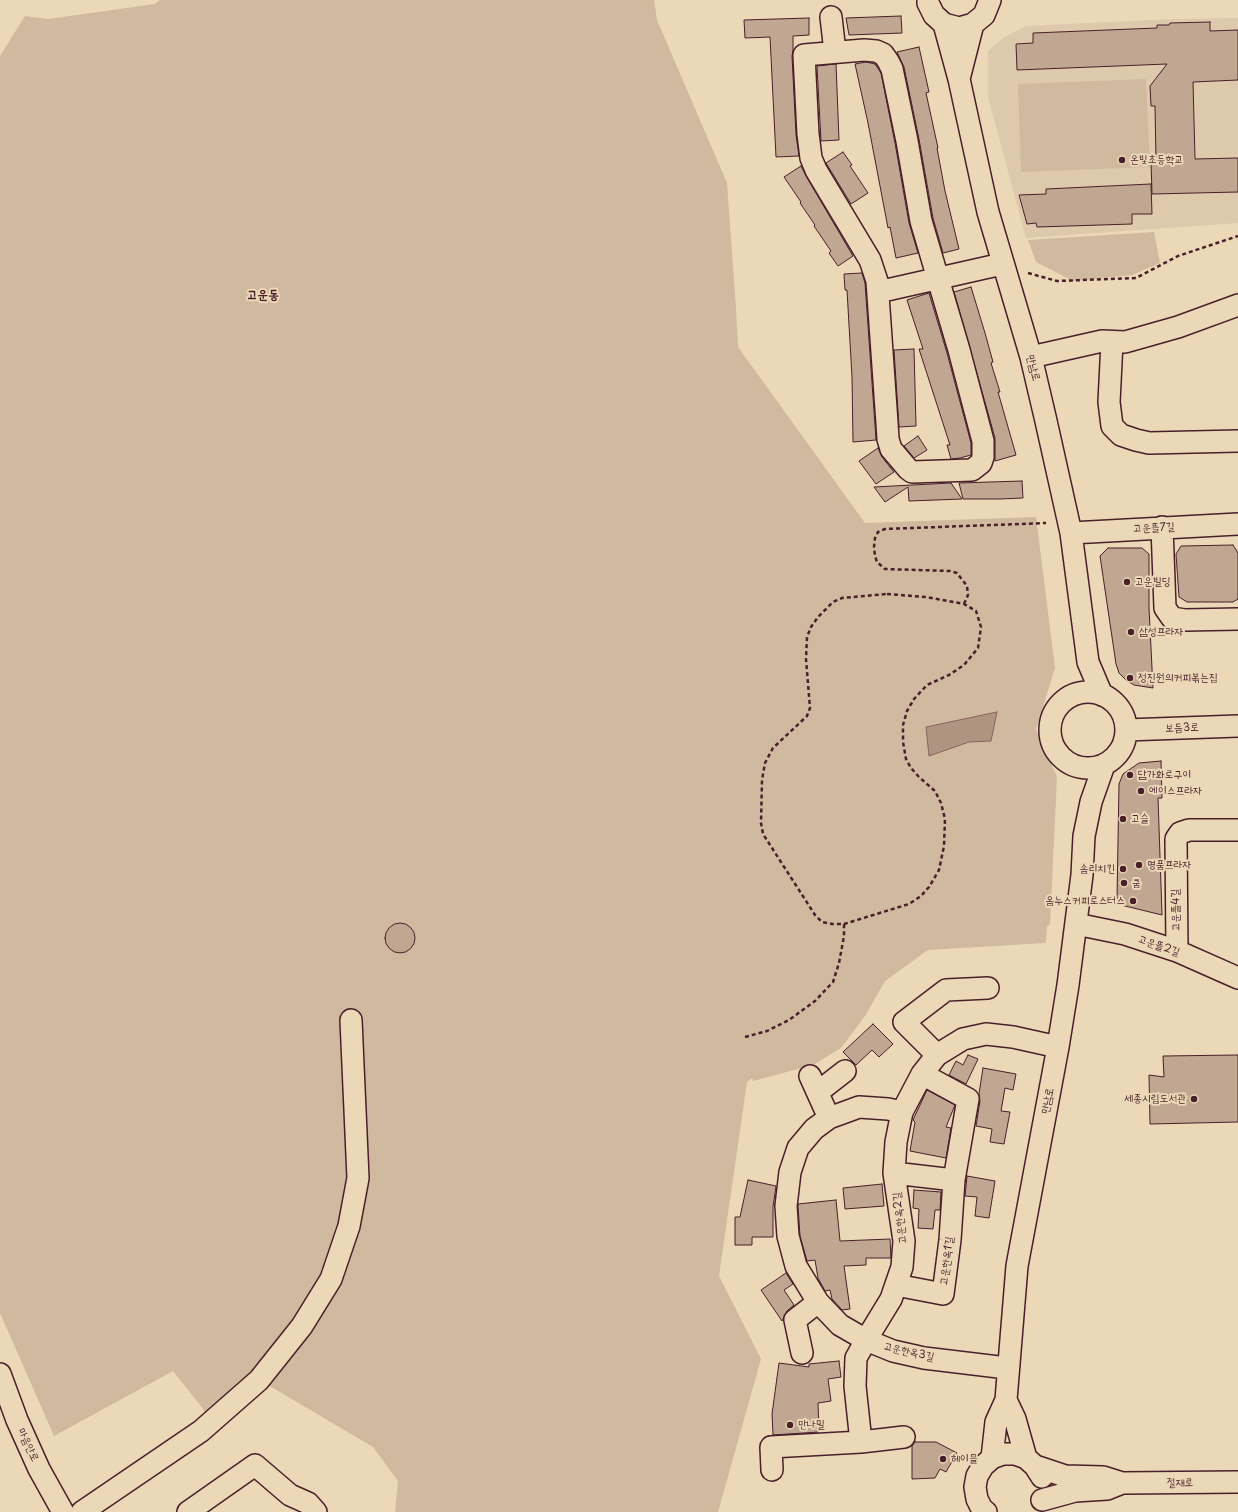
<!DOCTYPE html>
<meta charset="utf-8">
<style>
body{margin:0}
canvas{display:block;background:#ead8b6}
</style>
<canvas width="1238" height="1512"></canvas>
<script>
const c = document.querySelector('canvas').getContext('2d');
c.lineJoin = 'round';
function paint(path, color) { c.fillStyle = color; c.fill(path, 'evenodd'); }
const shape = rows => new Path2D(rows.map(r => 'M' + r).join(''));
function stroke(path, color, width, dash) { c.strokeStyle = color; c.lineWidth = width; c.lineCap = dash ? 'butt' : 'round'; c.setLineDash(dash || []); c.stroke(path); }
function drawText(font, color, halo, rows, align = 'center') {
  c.font = font + ' "Playpen Sans","Poor Story",sans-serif'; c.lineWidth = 4; c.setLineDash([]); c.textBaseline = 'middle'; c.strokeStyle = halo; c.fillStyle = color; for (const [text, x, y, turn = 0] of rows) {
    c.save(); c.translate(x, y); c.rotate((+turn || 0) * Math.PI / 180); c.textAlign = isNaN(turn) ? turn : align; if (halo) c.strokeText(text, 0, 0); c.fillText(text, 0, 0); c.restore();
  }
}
paint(shape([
 [1238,18,1238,223,1026,238,988,97,988,51,1003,38,1026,26,1172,19]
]), '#ddc9ab');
paint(shape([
 [160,0,654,0,657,20,727,183,736,308,738,347,865,523,1036,517,1055,668,1036,729,1057,777,1050,925,1047,926,1046,943,928,950,885,981,865,1016,841,1048,813,1065,753,1081,752,1078,747,1082,719,1276,761,1359,718,1512,395,1512,398,1481,373,1447,268,1385,207,1414,173,1371,54,1436,0,1313,0,56,25,16,48,19,155,4],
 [1146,79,1150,167,1021,172,1018,84],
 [1154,232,1160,263,1132,275,1073,281,1036,262,1028,240]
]), '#cfbaa0');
const water = shape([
 [997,712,991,741,969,742,929,756,926,727,997,712]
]);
paint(water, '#b09482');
stroke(water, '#87655f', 1);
const building = shape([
 [901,16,902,33,849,35,846,18,901,16],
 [809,18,809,35,793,36,793,50,792,56,796,135,799,156,776,157,770,37,745,38,744,20,809,18],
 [1210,22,1210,31,1238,30,1238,80,1193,82,1195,159,1238,158,1238,192,1152,194,1151,161,1156,161,1155,106,1151,106,1150,86,1167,64,1017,70,1016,44,1033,43,1033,33,1157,28,1157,25,1169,25,1170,23,1210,22],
 [919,47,929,92,926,93,938,148,937,148,945,191,959,249,943,253,933,218,919,139,904,67,897,52,919,47],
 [866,62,875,64,881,73,895,143,909,223,918,253,896,258,890,227,888,228,868,123,855,64,866,62],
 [836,64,839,140,821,141,817,66,836,64],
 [843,152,852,165,850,166,868,193,851,204,826,163,843,152],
 [801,166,806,176,853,256,838,266,829,253,831,251,814,226,815,225,800,203,801,202,784,177,801,166],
 [1151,184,1152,214,1132,214,1132,224,1037,227,1036,223,1027,224,1019,195,1046,194,1046,189,1151,184],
 [862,273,865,283,876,440,853,442,852,377,847,290,845,290,844,274,862,273],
 [971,287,985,333,993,362,991,363,1000,392,998,392,1016,455,995,461,995,438,954,292,971,287],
 [929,293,947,353,971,443,971,455,960,458,951,459,947,445,950,445,919,349,923,349,907,300,929,293],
 [914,349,916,426,899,427,894,350,914,349],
 [918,436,927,450,914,458,904,446,918,436],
 [878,448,882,457,894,472,876,484,859,461,878,448],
 [1022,481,1023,498,1000,499,963,499,959,483,1022,481],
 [951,483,962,499,909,501,908,487,885,502,874,487,951,483],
 [1233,545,1238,553,1238,599,1233,602,1187,602,1179,597,1176,554,1181,546,1233,545],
 [1108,548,1142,548,1149,554,1149,608,1153,688,1134,685,1126,680,1119,673,1116,664,1100,556,1108,548],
 [1161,761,1162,798,1158,798,1162,915,1121,905,1117,898,1119,784,1123,774,1139,763,1161,761],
 '385 938a15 15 0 1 1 30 0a15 15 0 1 1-30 0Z',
 [873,1024,893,1044,879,1057,872,1050,856,1065,843,1052,873,1024],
 [968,1055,978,1059,966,1084,949,1075,956,1061,963,1065,968,1055],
 [1238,1055,1238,1122,1150,1124,1149,1075,1164,1077,1163,1056,1238,1055],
 [983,1068,1016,1074,1013,1090,1005,1088,1001,1111,1010,1112,1004,1144,990,1142,992,1129,976,1126,980,1101,979,1094,983,1068],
 [927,1090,955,1105,946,1127,951,1128,946,1158,910,1151,915,1122,913,1120,927,1090],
 [967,1176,995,1181,989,1218,975,1216,977,1197,965,1196,967,1176],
 [748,1180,776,1186,773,1207,773,1237,752,1237,752,1245,735,1245,735,1217,740,1217,748,1180],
 [882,1184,884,1206,845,1209,843,1188,882,1184],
 [914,1190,941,1192,940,1210,935,1210,933,1229,918,1228,919,1209,913,1208,914,1190],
 [836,1200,840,1241,890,1239,891,1258,866,1258,866,1265,844,1266,850,1309,842,1310,832,1299,830,1290,825,1291,818,1278,815,1260,807,1261,800,1236,798,1206,798,1204,836,1200],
 [786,1273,793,1284,784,1290,794,1305,787,1311,782,1321,761,1290,786,1273],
 [839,1361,841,1377,828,1379,831,1401,818,1403,819,1432,773,1435,772,1414,779,1363,809,1367,809,1364,839,1361],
 [915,1442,936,1442,957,1453,946,1472,940,1469,935,1478,912,1479,912,1446,915,1442]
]);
paint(building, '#c0a791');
stroke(building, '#4a1f2b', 1);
const minor = shape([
 [928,0,928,3,934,15,944,24,959,28,973,24,984,15,990,0],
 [831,17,835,52],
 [944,24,959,79,988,212,1031,357,1046,421,1071,533,1088,662,1102,695],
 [864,50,876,51,883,54,888,61,892,69,907,141,921,221,959,350,983,441,983,457,981,463,972,470,912,472,908,469,891,449,888,439,887,423,877,281,870,260,816,170,811,158,808,134,804,55,864,50],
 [959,79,973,24],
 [878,292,1002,264],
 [1112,342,1109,402,1112,426,1121,435,1136,440,1149,443,1238,441],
 [1031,357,1102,341,1125,342,1178,327,1238,305],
 [1162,527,1165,608,1172,618,1185,620,1238,619],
 [1071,533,1238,524],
 '1050 730a38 38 0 1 1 76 0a38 38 0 1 1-76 0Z',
 [1126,730,1238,726],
 [1076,924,1125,934,1177,951,1238,978],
 [1177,951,1176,839,1180,833,1189,830,1238,830],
 [937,1055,904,1022,946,990,988,988],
 [810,1076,829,1118],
 [818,1092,845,1071],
 [902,1112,888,1109,859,1107,829,1118,814,1129,798,1148,790,1172,786,1206,788,1236,796,1266,818,1302,840,1325,866,1340,893,1351,924,1358,1007,1368],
 [894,1173,954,1180],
 [896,1285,943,1294,950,1240,954,1180,968,1099,922,1074],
 [802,1353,795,1320,818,1302],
 [0,1374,17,1420,39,1469,63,1512],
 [1006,1400,1015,1419,1026,1458],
 [861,1442,904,1437],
 [992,1458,996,1422,1006,1400,1017,1266,1058,1047,1068,985,1082,875,1084,836,1091,802,1104,765],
 [1035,1466,1065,1476,1103,1477,1122,1483,1107,1489,1075,1491,1042,1500],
 [772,1470,771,1447,861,1442,855,1386,856,1358,866,1340,891,1299,902,1267,904,1241,894,1173,896,1142,902,1112,922,1074,937,1055,963,1039,986,1034,1013,1037,1058,1047],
 [1122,1483,1238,1482],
 [82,1512,201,1431,259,1380,302,1326,331,1279,349,1226,358,1178,351,1020],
 [188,1512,255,1465,290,1495,308,1503,316,1512],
 [986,1512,982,1509,977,1499,975,1487,977,1476,983,1466,992,1458,1003,1454,1015,1454,1026,1458,1035,1466,1042,1477]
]);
stroke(minor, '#4a1f2b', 24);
stroke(shape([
 [1028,273,1057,281,1136,278,1178,256,1238,236],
 [887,594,926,597,964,604,976,611,981,627,978,648,964,665,949,675,927,685,914,699,907,711,903,725,903,742,906,759,911,768,919,777,935,791,941,803,945,819,944,846,939,870,929,887,921,896,909,904,844,924,832,924,822,922,815,915,763,834,761,823,762,780,765,763,773,748,807,716,810,708,806,659,807,637,811,627,818,617,833,602,842,598,887,594],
 [964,604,968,595,967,586,957,573,950,571,885,569,877,562,875,556,874,547,875,538,878,532,885,529,1046,523],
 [745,1037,767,1031,789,1020,815,1001,833,982,839,963,844,936,844,924]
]), '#4a1f2b', 2.5, [4, 3]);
stroke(minor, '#ead8b6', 21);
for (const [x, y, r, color] of [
 [1122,160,4,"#4a1f2b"],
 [1127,582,4,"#4a1f2b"],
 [1131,632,4,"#4a1f2b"],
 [1130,678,4,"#4a1f2b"],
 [1130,775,4,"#4a1f2b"],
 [1141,791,4,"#4a1f2b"],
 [1123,819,4,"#4a1f2b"],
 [1139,865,4,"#4a1f2b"],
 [1123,869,4,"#4a1f2b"],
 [1124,883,4,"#4a1f2b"],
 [1133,901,4,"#4a1f2b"],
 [1194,1099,4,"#4a1f2b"],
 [790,1425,4,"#4a1f2b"],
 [943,1459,4,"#4a1f2b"]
]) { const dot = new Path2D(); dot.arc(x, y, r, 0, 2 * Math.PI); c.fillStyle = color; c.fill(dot); stroke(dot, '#ead8b6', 1.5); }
drawText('11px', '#4a1f2b', '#ead8b6', [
 ["온빛초등학교",1130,160],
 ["고운빌딩",1135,582],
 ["삼성프라자",1139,632],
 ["정진원의커피볶는집",1138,678],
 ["담가화로구이",1138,775],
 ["에이스프라자",1149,791],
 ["고슬",1131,819],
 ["명품프라자",1147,865],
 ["솜리치킨",1115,869,"right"],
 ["쿰",1132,883],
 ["옴누스커피로스터스",1125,901,"right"],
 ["세종시립도서관",1186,1099,"right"],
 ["만나밀",798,1425],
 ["헤이믈",951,1459]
], 'left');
drawText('11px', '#4a1f2b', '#ead8b6', [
 ["만남로",1033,368,76],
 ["고운뜰7길",1154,528,-3],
 ["보듬3로",1182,728,-2],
 ["고운뜰4길",1176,910,-91],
 ["고운뜰2길",1159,946,19],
 ["만남로",1048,1101,-79],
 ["고운한옥2길",900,1218,-97],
 ["고운한옥1길",947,1261,-83],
 ["고운한옥3길",909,1352,13],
 ["마음안로",28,1445,65],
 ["절재로",1180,1483,-1]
]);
drawText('bold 13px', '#4a1f2b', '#ead8b6', [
 ["고운동",263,295]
]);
</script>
